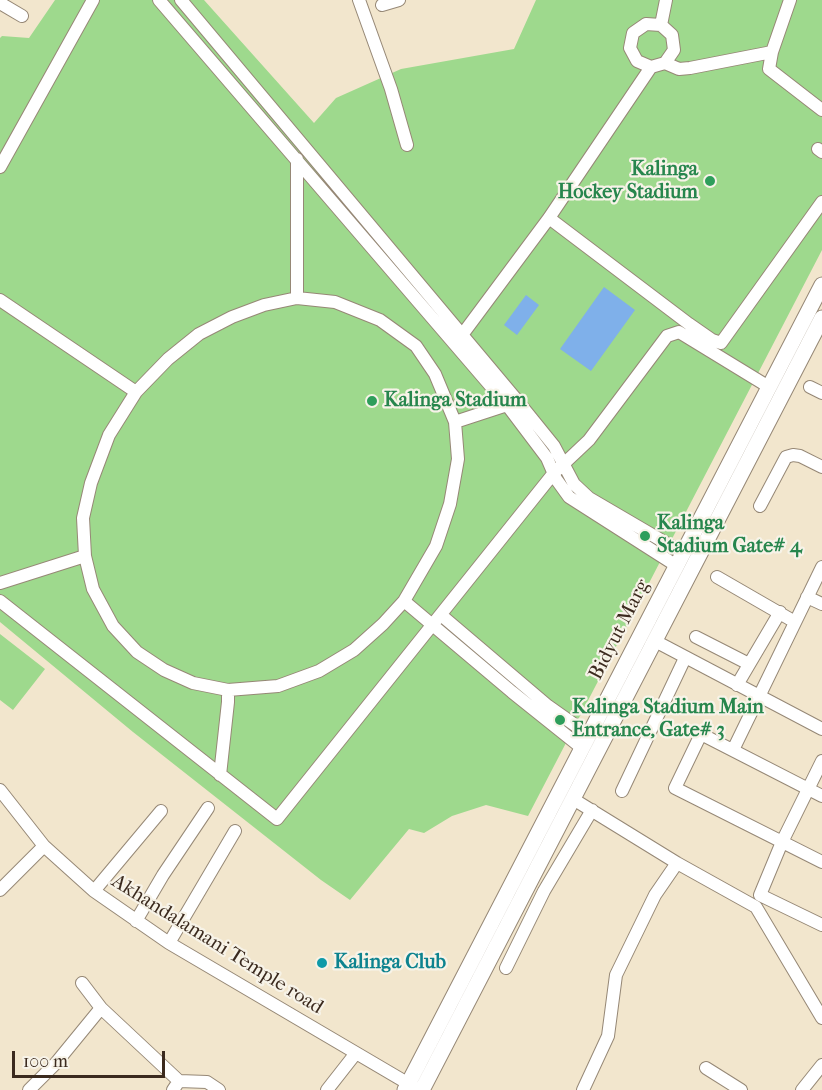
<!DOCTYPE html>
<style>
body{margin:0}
#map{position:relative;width:822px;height:1090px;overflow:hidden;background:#f2e6cd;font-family:"IM FELL French Canon",serif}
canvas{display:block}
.scale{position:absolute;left:12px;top:1051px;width:153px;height:27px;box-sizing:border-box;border:3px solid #3b2a1e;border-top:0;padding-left:8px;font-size:18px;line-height:21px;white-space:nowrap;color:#3b2a1e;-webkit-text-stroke:4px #f7f3e8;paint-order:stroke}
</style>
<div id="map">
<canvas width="822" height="1090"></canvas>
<div class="scale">100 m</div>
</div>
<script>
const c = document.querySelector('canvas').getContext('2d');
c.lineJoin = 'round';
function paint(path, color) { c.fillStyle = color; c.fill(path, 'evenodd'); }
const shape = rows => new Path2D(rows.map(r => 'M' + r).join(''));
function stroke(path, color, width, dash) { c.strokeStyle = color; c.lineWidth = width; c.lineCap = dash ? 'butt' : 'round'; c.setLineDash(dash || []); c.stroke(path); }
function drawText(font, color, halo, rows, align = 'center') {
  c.font = font + ' "IM FELL French Canon",serif'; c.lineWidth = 4.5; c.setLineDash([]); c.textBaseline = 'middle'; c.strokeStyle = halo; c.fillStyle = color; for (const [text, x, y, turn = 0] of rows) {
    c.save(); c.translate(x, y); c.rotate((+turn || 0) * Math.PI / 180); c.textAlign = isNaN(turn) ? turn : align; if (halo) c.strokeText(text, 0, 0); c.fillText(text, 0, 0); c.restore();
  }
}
paint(shape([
 [55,0,204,0,314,123,336,98,401,69,514,49,536,0,822,0,822,250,528,816,486,805,452,816,424,833,409,829,350,900,321,880,133,732,0,622,0,38,2,36,29,38],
 [0,634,45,669,13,710,0,700]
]), '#9ed98d');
paint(shape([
 [604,287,635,310,591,371,560,349],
 [526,295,539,305,517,335,504,325]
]), '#7fb0ea');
const minor = shape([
 [159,0,507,405,547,458,556,479,569,497,677,566],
 [181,0,516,399,554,446,574,484,589,498,683,553],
 [359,0,391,89,407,145],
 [790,0,772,52,769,69,822,110],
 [0,3,22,16],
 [382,5,399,0],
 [661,25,666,0],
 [665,63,679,69,690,68,772,52],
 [818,149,822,152],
 [0,167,93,0],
 [549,218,689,324,712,340,721,343,822,202],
 [297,298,335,302,380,320,416,346,435,374,455,422,458,459,450,504,436,546,404,601,383,624,354,650,319,671,278,686,228,690,193,683,164,670,137,652,113,626,93,589,85,556,83,518,91,483,109,435,136,392,168,359,199,334,232,317,264,305,297,298],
 [297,298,297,159],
 [0,300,136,392],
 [459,339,549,218,651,67,665,63,674,50,672,35,661,25,646,24,633,33,630,48,637,61,651,67],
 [810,387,822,393],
 [455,422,507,405],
 [760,506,786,457,793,455,800,456,822,467],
 [717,577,795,622],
 [0,583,85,556],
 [807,597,822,604],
 [0,601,277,819,553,474,589,440,667,336,679,332,769,387],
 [404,601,512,692,582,748],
 [441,615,548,706,589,735],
 [696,637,749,664],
 [655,641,822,729],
 [737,685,780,612],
 [733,750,822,567],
 [822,761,782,842,760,895,822,925],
 [220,775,228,702,228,690],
 [0,790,44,846,94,891,169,943,414,1087],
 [622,791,685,658],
 [822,796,701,734,675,788,822,862],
 [573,799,677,863,756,907,822,1018],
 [0,890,44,846],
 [94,891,161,811],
 [136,921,163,875,208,808],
 [169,943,235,831],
 [506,968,544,891,592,810],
 [101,1008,179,1081,173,1090],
 [706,1068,741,1090],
 [179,1081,207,1082,219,1090],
 [29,1090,56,1063,101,1008,82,983],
 [327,1090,356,1053],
 [583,1090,608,1036,616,975,655,895,677,863],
 [802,1090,822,1065]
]);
const major = shape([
 [405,1090,822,285],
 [422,1090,822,318]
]);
stroke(minor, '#968876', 14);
stroke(major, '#968876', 17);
stroke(minor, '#fff', 12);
stroke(major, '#fff', 15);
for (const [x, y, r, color] of [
 [710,181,6,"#2e9e5b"],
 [372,401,6,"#2e9e5b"],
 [645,536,6,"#2e9e5b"],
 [560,720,6,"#2e9e5b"],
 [322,963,6,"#0f9aa8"]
]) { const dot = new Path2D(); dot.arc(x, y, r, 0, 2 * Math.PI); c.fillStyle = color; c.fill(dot); stroke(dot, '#f7f3e8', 2); }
drawText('bold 20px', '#27864d', '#f7f3e8', [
 ["Kalinga",698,170,"right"],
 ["Hockey Stadium",698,193,"right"],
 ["Kalinga Stadium",384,401],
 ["Kalinga",657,524],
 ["Stadium Gate# 4",657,547],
 ["Kalinga Stadium Main",572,708],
 ["Entrance, Gate# 3",572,731]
], 'left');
drawText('20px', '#3b2a1e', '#f7f3e8', [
 ["Bidyut Marg",620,630,-63],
 ["Akhandalamani Temple road",217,945,32]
]);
drawText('bold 20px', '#0d838f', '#f7f3e8', [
 ["Kalinga Club",334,963]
], 'left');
</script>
